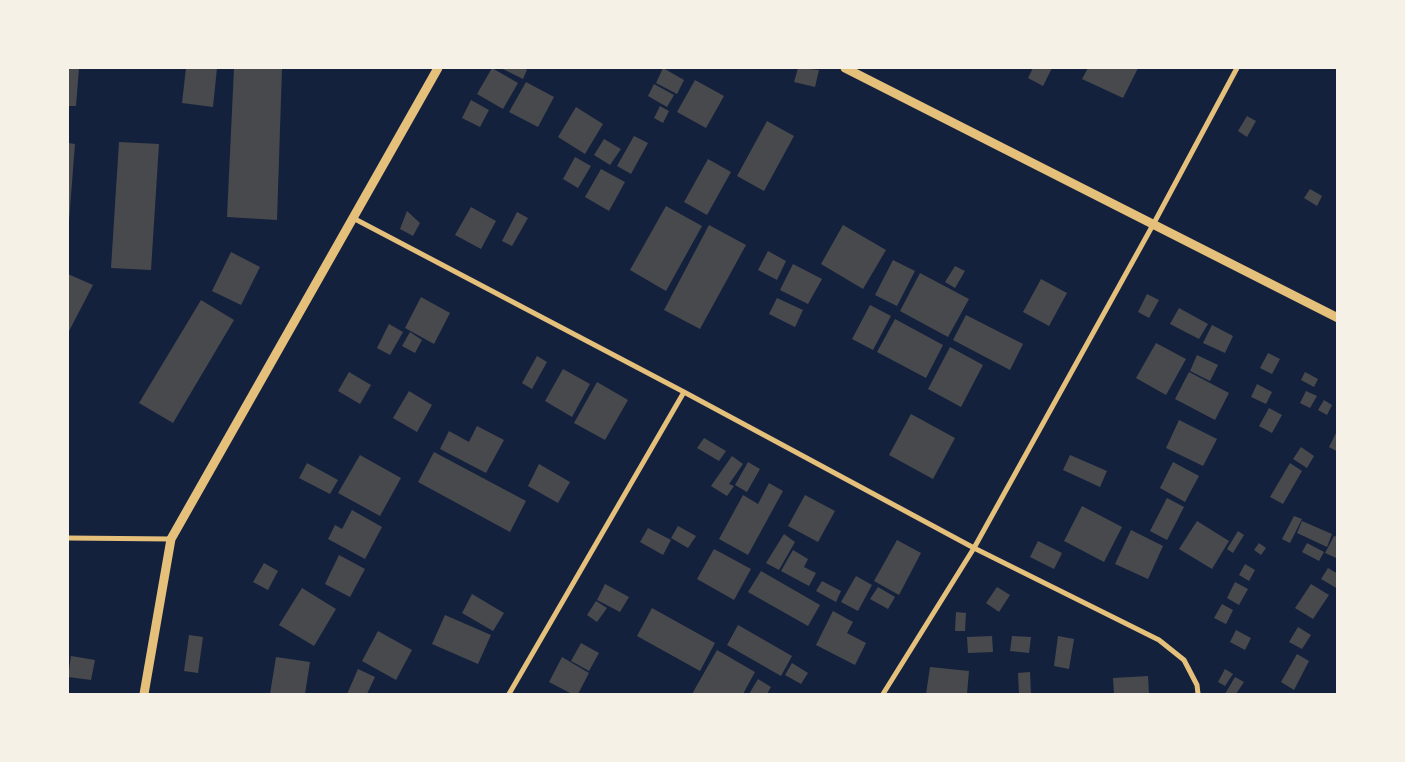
<!DOCTYPE html>
<style>
body{margin:0}
#map{position:relative;width:1405px;height:762px;overflow:hidden;background:#14213d;font-family:Ubuntu,sans-serif}
canvas{display:block}
.frame{position:absolute;inset:0;border:69px solid #f6f1e7;pointer-events:none}
</style>
<div id="map">
<canvas width="1405" height="762"></canvas>
<div class="frame"></div>
</div>
<script>
const c = document.querySelector('canvas').getContext('2d');
c.lineJoin = 'round';
function paint(path, color) { c.fillStyle = color; c.fill(path, 'evenodd'); }
const shape = rows => new Path2D(rows.map(r => 'M' + r).join(''));
function stroke(path, color, width, dash) { c.strokeStyle = color; c.lineWidth = width; c.lineCap = dash ? 'butt' : 'round'; c.setLineDash(dash || []); c.stroke(path); }
paint(shape([
 [68,68,79,68,76,106,68,106],
 [186,68,217,68,213,107,182,103],
 [234,68,282,68,277,220,227,217],
 [492,68,518,83,503,109,477,94],
 [501,68,524,68,527,70,523,79],
 [663,68,684,80,677,94,656,83],
 [798,68,819,70,815,87,794,82],
 [1033,68,1052,68,1043,86,1028,78],
 [1088,68,1138,68,1123,98,1082,79],
 [695,80,724,96,706,128,677,112],
 [526,82,554,97,538,127,509,112],
 [654,84,674,95,667,107,648,96],
 [471,100,489,110,480,127,462,118],
 [660,106,669,111,663,123,654,118],
 [576,107,603,124,585,154,558,137],
 [1247,116,1256,121,1247,137,1238,131],
 [767,121,794,136,764,191,737,176],
 [634,136,648,143,631,174,617,166],
 [604,139,621,149,610,165,594,155],
 [119,142,159,144,151,270,111,268],
 [68,143,75,144,69,221,68,221],
 [575,157,591,166,578,188,563,179],
 [708,159,731,172,707,215,684,202],
 [601,169,625,182,609,211,585,197],
 [1310,189,1322,196,1317,206,1304,198],
 [666,206,702,226,666,291,630,270],
 [471,207,496,221,481,249,455,235],
 [407,211,420,223,413,236,400,229],
 [517,212,528,218,512,246,502,241],
 [709,225,746,245,700,329,664,310],
 [843,225,886,250,863,289,821,264],
 [768,251,786,261,777,280,758,270],
 [231,252,260,267,241,305,212,291],
 [893,260,915,271,897,306,875,295],
 [793,264,822,279,808,304,780,290],
 [955,266,965,271,955,288,945,282],
 [920,273,969,299,948,337,900,311],
 [68,274,93,285,68,333],
 [1041,279,1067,293,1049,326,1023,312],
 [1147,294,1159,300,1149,318,1138,312],
 [421,297,450,313,434,344,405,328],
 [777,298,803,310,795,327,769,314],
 [201,300,234,320,173,423,139,403],
 [870,305,891,316,873,350,852,339],
 [1179,308,1208,324,1199,339,1170,324],
 [966,315,1023,344,1010,370,953,340],
 [895,319,943,345,926,378,877,352],
 [389,324,403,332,390,355,377,348],
 [1212,325,1233,336,1225,353,1203,343],
 [410,332,422,340,415,353,402,346],
 [1156,343,1186,359,1166,395,1136,378],
 [950,347,983,365,961,407,928,389],
 [1268,353,1280,359,1272,374,1260,368],
 [1197,355,1218,365,1210,381,1190,371],
 [537,356,547,362,532,389,522,383],
 [563,369,590,384,572,417,545,401],
 [349,372,371,385,360,404,338,391],
 [1189,372,1229,393,1215,420,1175,399],
 [1305,372,1318,379,1314,387,1301,380],
 [597,382,628,400,605,440,574,423],
 [1257,384,1272,392,1266,404,1251,397],
 [409,391,432,405,417,432,393,418],
 [1306,391,1317,396,1310,408,1300,403],
 [1324,400,1332,405,1327,415,1318,410],
 [1269,408,1282,415,1272,433,1259,426],
 [911,414,955,438,933,479,889,455],
 [1179,420,1217,439,1203,466,1166,448],
 [477,426,504,440,486,473,440,449,449,431,469,442],
 [1336,433,1338,434,1338,452,1329,447],
 [704,438,726,451,719,461,697,448],
 [1301,447,1314,456,1307,468,1293,459],
 [434,452,526,501,510,532,418,482],
 [360,455,401,478,380,516,338,493],
 [1070,455,1107,471,1100,487,1063,470],
 [732,456,743,464,729,484,734,486,727,496,711,486],
 [748,462,760,469,747,492,735,485],
 [1173,462,1199,476,1185,502,1160,488],
 [307,463,338,480,330,494,299,478],
 [1290,463,1302,471,1283,504,1270,497],
 [539,464,570,482,558,503,528,486],
 [769,483,783,491,748,555,719,539,743,495,758,504],
 [805,495,835,511,818,542,788,526],
 [1167,498,1184,507,1167,540,1150,531],
 [1082,506,1122,527,1104,562,1064,541],
 [352,510,382,527,365,559,328,539,335,525,342,529],
 [1294,516,1302,519,1290,543,1282,539],
 [1197,521,1229,541,1212,569,1179,549],
 [1302,521,1332,534,1327,547,1297,533],
 [678,526,696,536,688,548,671,538],
 [648,528,671,540,663,555,640,542],
 [1131,530,1163,546,1148,579,1115,564],
 [1238,531,1244,535,1233,553,1227,549],
 [784,534,795,542,779,570,766,563],
 [1334,536,1338,537,1338,554,1336,558,1325,553],
 [897,540,921,553,899,595,874,581],
 [1038,541,1062,553,1054,569,1030,557],
 [1259,543,1266,548,1261,555,1254,550],
 [1307,543,1324,552,1319,561,1302,552],
 [714,549,751,569,734,600,697,579],
 [793,550,808,559,804,567,816,573,809,586,781,571],
 [339,555,365,569,350,597,325,584],
 [264,563,278,571,268,590,253,582],
 [1245,564,1255,570,1249,581,1239,575],
 [1328,568,1338,574,1338,589,1321,579],
 [761,571,820,605,808,626,748,592],
 [856,576,872,585,858,611,841,602],
 [822,581,841,591,836,602,816,591],
 [1235,582,1248,589,1239,605,1227,598],
 [605,584,629,597,620,612,597,600],
 [1311,584,1329,595,1313,619,1295,608],
 [878,587,895,597,888,609,870,599],
 [997,587,1010,595,999,612,986,603],
 [302,588,336,609,314,646,279,625],
 [472,594,504,613,493,631,462,613],
 [596,601,607,608,597,622,587,615],
 [1222,604,1233,610,1226,624,1214,618],
 [652,608,715,643,700,671,637,636],
 [833,611,853,622,847,633,866,643,855,665,816,645],
 [956,612,966,613,965,631,955,631],
 [445,615,491,635,478,664,432,644],
 [738,625,792,656,781,676,727,645],
 [1298,627,1311,635,1302,649,1289,642],
 [1236,630,1251,638,1245,650,1230,642],
 [378,631,412,650,396,680,362,661],
 [189,635,203,637,198,673,184,671],
 [992,636,993,652,968,653,967,637],
 [1012,636,1031,637,1029,653,1010,651],
 [1058,636,1074,639,1069,669,1054,666],
 [581,643,599,653,589,671,571,661],
 [717,650,755,672,743,694,692,694],
 [1297,654,1309,661,1294,690,1281,682],
 [71,656,95,660,91,680,68,677],
 [276,657,310,662,305,694,270,694],
 [562,657,589,673,578,694,572,694,549,682],
 [792,663,808,673,801,684,785,675],
 [930,667,969,671,967,694,926,694],
 [358,669,375,677,367,694,347,694],
 [1225,669,1233,674,1225,686,1218,682],
 [1030,672,1031,694,1019,694,1018,673],
 [1148,676,1149,694,1114,694,1113,678],
 [1235,677,1244,682,1236,694,1225,694],
 [758,679,771,687,767,694,749,694]
]), '#48494c');
stroke(shape([
 [353,218,684,392,974,548,1159,640,1184,660,1197,685,1198,694],
 [68,538,171,539],
 [509,694,684,392],
 [883,694,974,548,1154,223,1237,68]
]), '#e5c07b', 5);
stroke(shape([
 [845,68,1338,318],
 [144,694,171,539,438,68]
]), '#e5c07b', 9);
</script>
